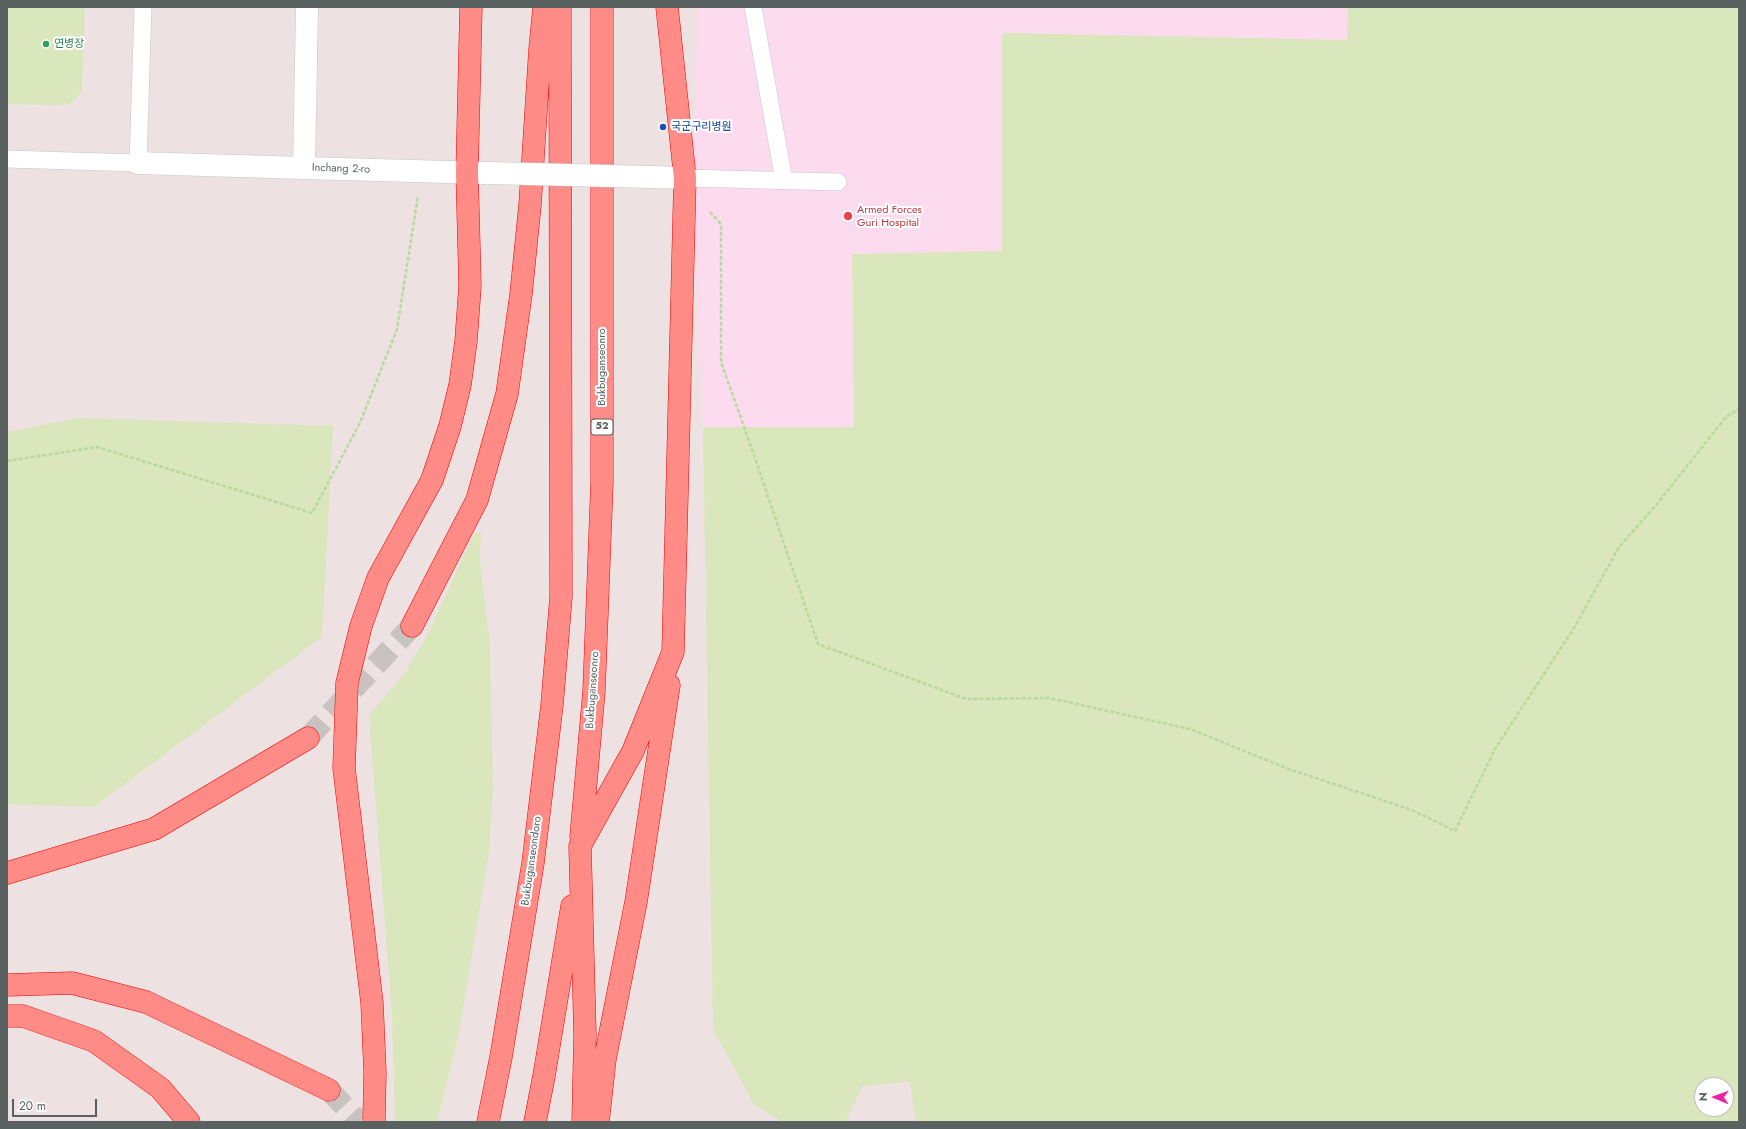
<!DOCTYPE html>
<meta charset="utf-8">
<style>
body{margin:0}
#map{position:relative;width:1746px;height:1129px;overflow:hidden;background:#ede2e1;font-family:Jost,sans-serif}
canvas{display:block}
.frame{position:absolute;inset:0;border:8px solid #596261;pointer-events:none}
.north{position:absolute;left:1694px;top:1077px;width:40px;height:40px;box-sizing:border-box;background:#fff;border:1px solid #bdc0c0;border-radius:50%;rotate:272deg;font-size:11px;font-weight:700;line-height:16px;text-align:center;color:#596261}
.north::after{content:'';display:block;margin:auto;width:14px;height:18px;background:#f123a3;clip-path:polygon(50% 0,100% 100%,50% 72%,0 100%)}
.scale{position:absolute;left:12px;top:1099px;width:85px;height:18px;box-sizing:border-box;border:2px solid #596261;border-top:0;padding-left:5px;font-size:12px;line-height:14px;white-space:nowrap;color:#596261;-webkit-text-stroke:3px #fff;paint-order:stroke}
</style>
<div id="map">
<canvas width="1746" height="1129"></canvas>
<div class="frame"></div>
<div class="north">N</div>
<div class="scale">20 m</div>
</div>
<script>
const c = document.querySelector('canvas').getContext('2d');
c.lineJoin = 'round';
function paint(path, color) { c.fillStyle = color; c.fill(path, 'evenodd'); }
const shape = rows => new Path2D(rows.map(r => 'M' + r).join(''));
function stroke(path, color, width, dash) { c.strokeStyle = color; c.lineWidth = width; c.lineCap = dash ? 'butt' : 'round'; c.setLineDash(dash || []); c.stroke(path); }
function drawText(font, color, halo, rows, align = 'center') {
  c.font = font + ' Jost,"Noto Sans KR",sans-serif'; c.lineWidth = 4; c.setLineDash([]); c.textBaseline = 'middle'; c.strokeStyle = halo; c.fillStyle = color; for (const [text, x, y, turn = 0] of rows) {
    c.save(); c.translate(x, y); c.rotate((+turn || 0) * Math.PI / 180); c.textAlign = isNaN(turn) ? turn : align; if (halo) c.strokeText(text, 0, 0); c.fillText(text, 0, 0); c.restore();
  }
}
paint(shape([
 [698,7,1348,7,1348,40,1002,33,1002,251,852,255,854,427,703,427,693,180]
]), '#fcdbef');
paint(shape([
 [7,7,85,7,82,90,78,97,69,104,56,105,7,104],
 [1348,7,1739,7,1739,1122,916,1122,910,1082,862,1086,846,1122,783,1122,754,1105,713,1029,703,427,854,427,852,254,1002,251,1002,33,1347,40],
 [1702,1085,1726,1085,1726,1109,1702,1109],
 [78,418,333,426,322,637,94,807,7,804,7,432],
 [482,532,479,553,490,645,493,790,489,851,458,1037,437,1122,395,1122,392,1014,369,717,373,710,403,676,427,636,474,534]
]), '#dae6bb');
stroke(shape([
 [308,738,412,626],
 [329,1090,359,1122]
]), '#c8c2c1', 22, [22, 11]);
const lane = shape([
 [753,7,784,181],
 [7,159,138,163,143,7],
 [685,178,838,182]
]);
const street = shape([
 [307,7,304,168,485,173],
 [138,163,304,168],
 [651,177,685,178]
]);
const highway = shape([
 [412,626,477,500,507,394,521,294,530,205,540,49,544,7],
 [581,837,594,691,602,482,602,7],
 [7,873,154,829,308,738],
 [7,985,72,983,146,1002,329,1090],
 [7,1016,23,1016,94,1041,160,1088,189,1122],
 [374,1122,375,1072,372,1003,344,768,347,683,361,626,378,578,432,480,450,426,460,385,466,341,470,286,467,172,471,7],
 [488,1122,501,1057,533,863,552,705,561,597,560,7],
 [535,1122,544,1076,572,906],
 [583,1122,585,1034,580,846,633,751,673,652,685,178,667,7],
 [598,1122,605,1059,636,902,669,685]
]);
stroke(lane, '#c0c8c7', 18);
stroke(street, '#c0c8c7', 23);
stroke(highway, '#ee0003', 23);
stroke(shape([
 [710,212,721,224,721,362,755,458,818,644,966,699,1049,698,1190,729,1289,769,1412,810,1455,831,1495,749,1574,628,1619,547,1657,504,1726,417,1739,409],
 [7,461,97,447,312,513,360,423,397,329,418,196]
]), '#b8d99e', 2.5, [4, 2]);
stroke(lane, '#fff', 17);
stroke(street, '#fff', 22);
stroke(highway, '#ff8b86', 22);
const streetBridge = shape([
 [489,173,651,177]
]);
stroke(streetBridge, '#c0c8c7', 23, []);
stroke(streetBridge, '#fff', 22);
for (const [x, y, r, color] of [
 [46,44,4,"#2e9e5b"],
 [663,127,4,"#1a4fb4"],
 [848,216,5,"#e0444e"]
]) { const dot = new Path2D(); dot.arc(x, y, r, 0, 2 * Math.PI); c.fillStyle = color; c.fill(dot); stroke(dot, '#fff', 1.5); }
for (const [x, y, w] of [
 [602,427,22]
]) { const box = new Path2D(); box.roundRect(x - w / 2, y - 8, w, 16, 3); c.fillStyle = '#fff'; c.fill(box); stroke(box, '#596261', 1); }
drawText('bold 10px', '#596261', null, [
 ["52",602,427]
]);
drawText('11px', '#27864d', '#fff', [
 ["연병장",54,44]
], 'left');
drawText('11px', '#164399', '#fff', [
 ["국군구리병원",671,127]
], 'left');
drawText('11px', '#596261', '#fff', [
 ["Inchang 2-ro",341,169,2],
 ["Bukbuganseonro",602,367,-90],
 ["Bukbuganseonro",593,690,-86],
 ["Bukbuganseondoro",532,861,-82]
]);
drawText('11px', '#be3a42', '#fff', [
 ["Armed Forces",857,210],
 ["Guri Hospital",857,223]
], 'left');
</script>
